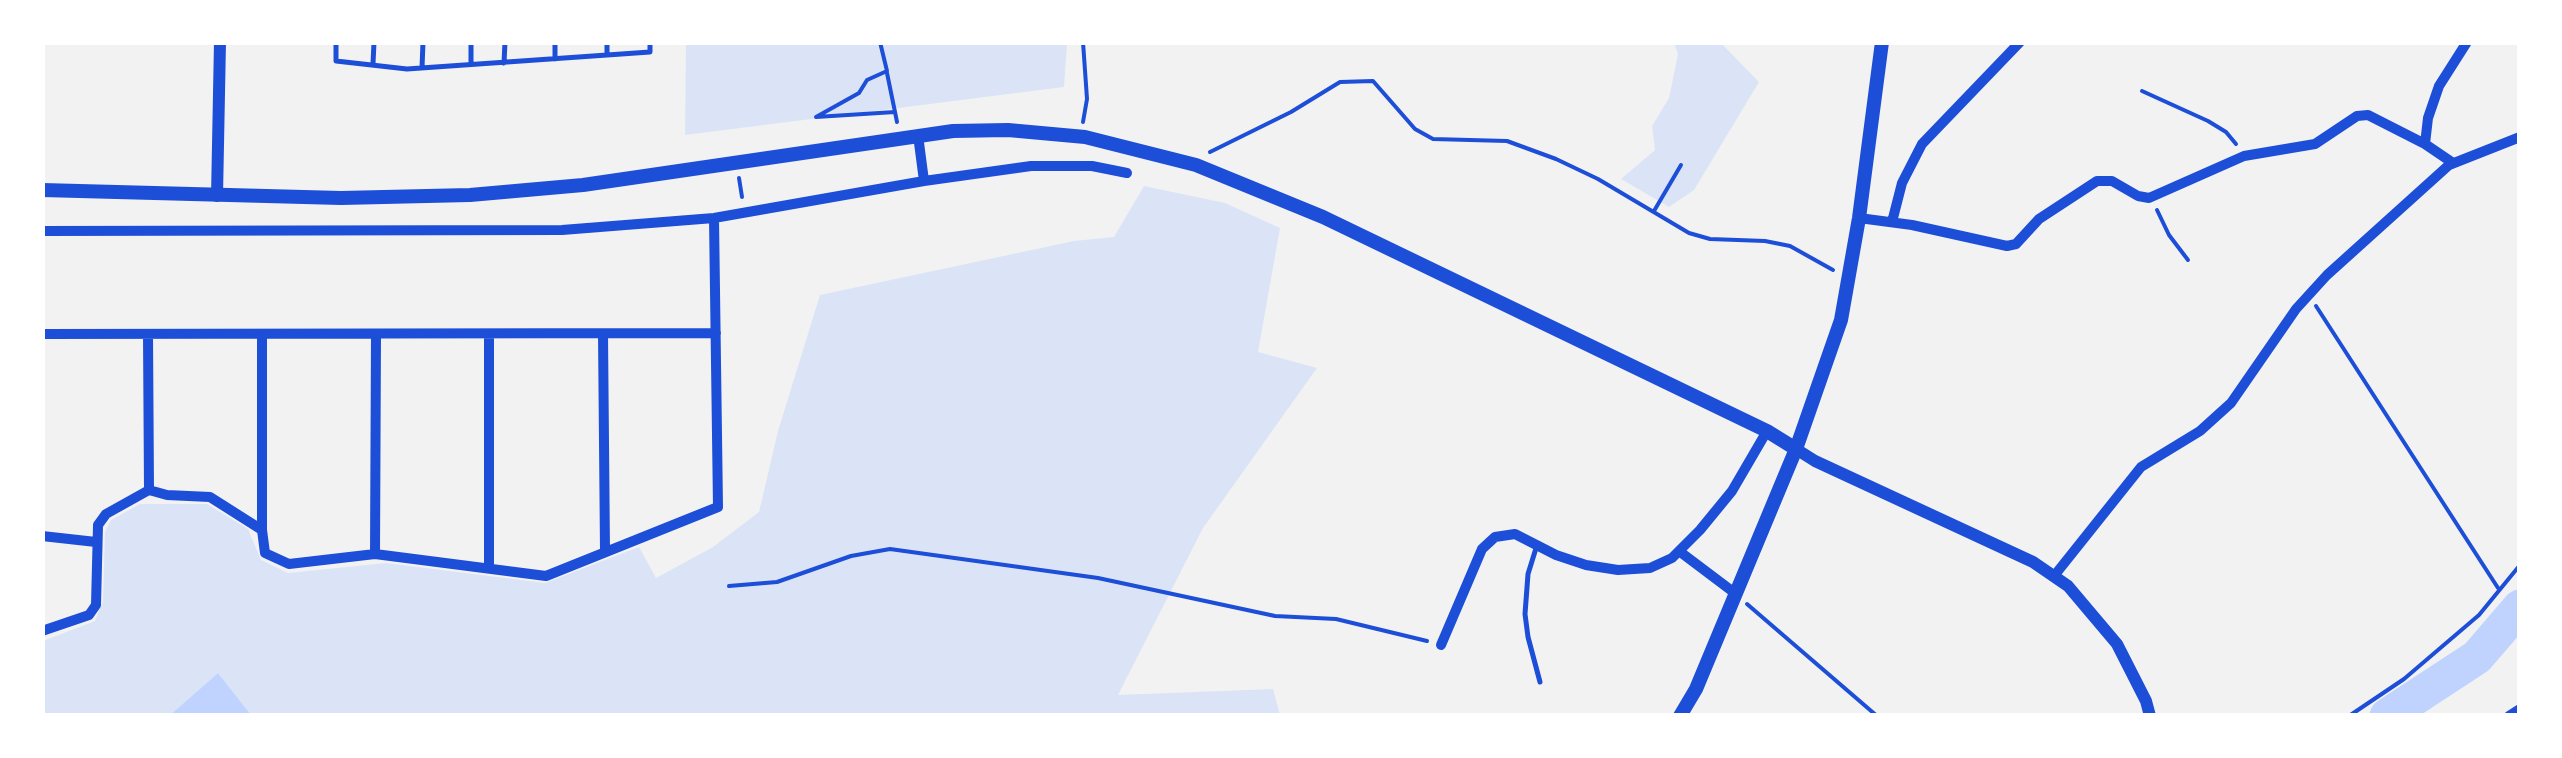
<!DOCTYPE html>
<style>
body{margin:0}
#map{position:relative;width:2562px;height:758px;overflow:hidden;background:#f2f2f2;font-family:"Archivo Narrow",sans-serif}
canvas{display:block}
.frame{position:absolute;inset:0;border:45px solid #fff;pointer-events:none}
</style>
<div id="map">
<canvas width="2562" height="758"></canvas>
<div class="frame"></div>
</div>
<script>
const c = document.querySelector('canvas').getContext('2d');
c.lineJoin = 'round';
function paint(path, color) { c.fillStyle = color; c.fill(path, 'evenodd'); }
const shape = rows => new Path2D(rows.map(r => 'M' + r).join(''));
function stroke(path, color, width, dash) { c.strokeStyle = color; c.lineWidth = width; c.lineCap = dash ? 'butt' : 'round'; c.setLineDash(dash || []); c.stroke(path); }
paint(shape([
 [686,43,1067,43,1064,87,685,135],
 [1674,43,1721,43,1759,82,1694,190,1669,207,1621,179,1655,150,1652,126,1669,98,1678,54],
 [1144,186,1225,203,1280,228,1258,352,1317,368,1203,528,1118,695,1273,689,1280,715,251,716,218,673,170,715,43,716,43,641,95,621,103,601,105,532,111,520,140,504,207,504,248,529,261,560,288,573,386,563,545,583,639,547,656,578,713,547,759,512,778,431,820,295,1074,241,1114,237]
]), '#dbe4f7');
paint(shape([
 [218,673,251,715,170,715]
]), '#bfd3fe');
stroke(shape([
 [2387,716,2477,657,2520,607]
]), '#bfd3fe', 35);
stroke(shape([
 [880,42,887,71,867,80,859,93,816,117,895,112,897,122],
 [1083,42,1087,99,1083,122],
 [887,73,895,112],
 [2142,91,2208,121,2226,132,2236,144],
 [1210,152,1291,112,1340,82,1373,81,1415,129,1433,139,1507,141,1556,159,1598,179,1689,233,1710,239,1765,241,1790,246,1833,270],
 [739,178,742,197],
 [2157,210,2169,235,2188,260],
 [1654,211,1681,165],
 [2316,306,2498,588],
 [729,586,777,582,851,556,890,549,1098,578,1275,616,1336,619,1427,641],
 [1747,604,1877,716],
 [2349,716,2404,679,2479,615,2520,565]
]), '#1d4ed8', 4);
stroke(shape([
 [336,42,336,61,407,69,650,52,650,42],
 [607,55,607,42],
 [555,59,555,42],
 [504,63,505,42],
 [373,64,374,42],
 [471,64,471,42],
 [422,68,423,42],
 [1537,545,1528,574,1525,614,1528,637,1540,682]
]), '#1d4ed8', 5);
stroke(shape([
 [2425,144,2428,118,2439,86,2467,42],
 [924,181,1031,166,1092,166,1127,173],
 [1859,218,1912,225,2007,246,2016,244,2039,219,2097,181,2112,181,2138,196,2149,198,2244,156,2315,144,2357,116,2368,115,2425,144,2453,163],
 [1892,222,1902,183,1922,144,2020,42],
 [42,231,562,230,714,218,924,181,918,135],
 [42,334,716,333],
 [148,334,149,490],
 [603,334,605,551],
 [262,336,262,530],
 [489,336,489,568],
 [42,536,96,542],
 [1679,551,1736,594],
 [375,554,376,335],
 [2054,576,2141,467,2200,431,2231,403,2296,309,2327,275,2449,165,2520,137],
 [42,631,89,615,96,605,98,525,106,514,149,490,167,495,210,497,262,530,265,553,289,564,375,554,546,576,718,507,714,218],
 [1441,645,1482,549,1495,537,1515,534,1556,555,1586,565,1618,570,1650,568,1672,558,1700,530,1732,491,1767,431],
 [2509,716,2520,709]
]), '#1d4ed8', 10);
stroke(shape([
 [217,196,220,42],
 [1796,449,1815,461,2033,562,2068,586,2117,644,2146,701,2150,716]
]), '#1d4ed8', 12);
stroke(shape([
 [42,190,341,198,470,195,583,185,953,131,1008,130,1085,137,1196,165,1323,217,1767,431,1796,449],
 [1680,716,1696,689,1796,449,1841,320,1859,218,1882,42]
]), '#1d4ed8', 14);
</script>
